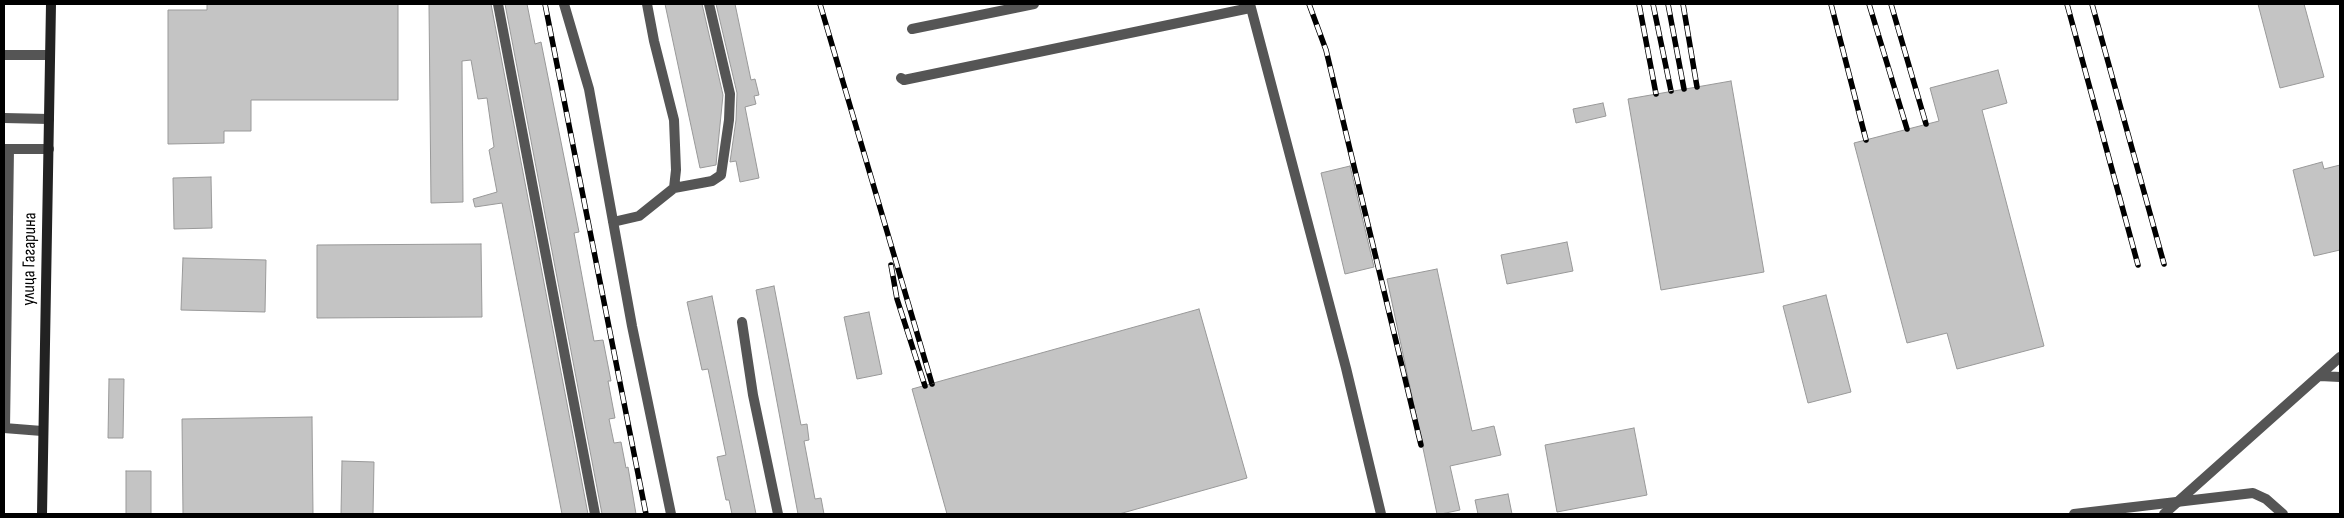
<!DOCTYPE html>
<meta charset="utf-8">
<style>
body{margin:0}
#map{position:relative;width:2344px;height:518px;overflow:hidden;background:#fff;font-family:"Sofia Sans Condensed",sans-serif}
canvas{display:block}
.frame{position:absolute;inset:0;border:5px solid #000;pointer-events:none}
</style>
<div id="map">
<canvas width="2344" height="518"></canvas>
<div class="frame"></div>
</div>
<script>
const c = document.querySelector('canvas').getContext('2d');
c.lineJoin = 'round';
function paint(path, color) { c.fillStyle = color; c.fill(path, 'evenodd'); }
const shape = rows => new Path2D(rows.map(r => 'M' + r).join(''));
function stroke(path, color, width, dash) { c.strokeStyle = color; c.lineWidth = width; c.lineCap = dash ? 'butt' : 'round'; c.setLineDash(dash || []); c.stroke(path); }
function drawText(font, color, halo, rows, align = 'center') {
  c.font = font + ' "Sofia Sans Condensed",sans-serif'; c.lineWidth = 4; c.setLineDash([]); c.textBaseline = 'middle'; c.strokeStyle = halo; c.fillStyle = color; for (const [text, x, y, turn = 0] of rows) {
    c.save(); c.translate(x, y); c.rotate((+turn || 0) * Math.PI / 180); c.textAlign = isNaN(turn) ? turn : align; if (halo) c.strokeText(text, 0, 0); c.fillText(text, 0, 0); c.restore();
  }
}
const building = shape([
 [207,4,398,4,398,100,251,100,251,131,224,131,224,143,168,144,168,10,207,10,207,4],
 [429,4,491,4,588,514,562,514,502,203,475,207,473,199,497,192,489,150,494,147,487,98,478,99,471,60,462,61,463,202,431,203,429,4],
 [505,4,527,4,535,44,541,42,579,232,574,233,594,341,603,340,611,381,608,381,615,418,609,419,614,443,621,442,626,468,628,467,636,514,602,514,505,4],
 [665,4,702,4,723,95,716,165,700,168,665,4],
 [716,4,735,4,751,80,755,79,759,95,754,96,756,104,745,107,759,178,740,182,736,161,730,162,736,120,737,93,716,4],
 [2258,4,2304,4,2324,77,2280,88,2258,4],
 [1998,70,2007,103,1982,110,2044,346,1957,369,1947,333,1907,343,1854,143,1939,121,1930,88,1998,70],
 [1731,81,1764,272,1661,290,1628,99,1731,81],
 [1603,103,1606,116,1576,123,1573,109,1603,103],
 [2322,162,2324,169,2340,165,2340,250,2314,256,2293,170,2322,162],
 [1350,166,1374,267,1345,274,1321,173,1350,166],
 [211,177,212,228,174,229,173,178,211,177],
 [1567,242,1573,271,1507,284,1501,255,1567,242],
 [481,244,482,317,317,318,317,245,481,244],
 [183,258,266,260,265,312,181,310,183,258],
 [1437,269,1472,431,1494,426,1501,455,1450,466,1460,510,1441,514,1437,514,1387,279,1437,269],
 [774,286,801,425,807,424,809,440,804,441,815,499,821,498,824,514,798,514,756,290,774,286],
 [1826,295,1851,392,1808,403,1783,306,1826,295],
 [712,296,756,514,732,514,729,500,726,500,717,457,726,455,708,369,702,370,687,302,712,296],
 [1199,309,1247,478,1119,514,947,514,912,389,1199,309],
 [869,312,882,374,857,379,844,317,869,312],
 [109,379,124,379,123,438,108,438,109,379],
 [312,417,313,514,183,514,182,419,312,417],
 [1634,428,1647,495,1557,512,1545,445,1634,428],
 [342,461,374,462,373,514,341,514,342,461],
 [126,471,151,471,151,514,126,514,126,471],
 [1508,494,1512,514,1478,514,1475,500,1508,494]
]);
paint(building, '#c4c4c4');
stroke(building, '#999', 1);
stroke(shape([
 [498,4,595,514],
 [564,4,589,89,632,326,671,514],
 [912,29,1034,4],
 [4,55,50,55],
 [901,78,904,80,1250,8],
 [4,118,49,119],
 [4,149,49,149],
 [674,188,712,181,721,175,729,120,730,94,709,4],
 [613,222,639,216,674,188,676,170,674,120,654,41,647,4],
 [742,322,753,395,778,514],
 [2320,376,2340,377],
 [4,428,42,431],
 [5,428,9,149],
 [2164,514,2340,357]
]), '#555', 10);
stroke(shape([
 [1250,4,1346,368,1381,514],
 [2074,514,2253,493,2266,499,2283,514]
]), '#555', 10);
stroke(shape([
 [42,514,51,4]
]), '#222', 10);
const rail = shape([
 [545,4,646,514],
 [820,4,932,384],
 [1309,4,1326,50,1421,445],
 [1639,4,1656,94],
 [1653,4,1671,91],
 [1668,4,1684,89],
 [1683,4,1697,87],
 [1831,4,1866,140],
 [1869,4,1907,129],
 [1891,4,1926,124],
 [2067,4,2138,265],
 [2092,4,2164,264],
 [891,265,897,299,925,386]
]);
stroke(rail, '#000', 5.5);
stroke(rail, '#fff', 4, [11]);
drawText('18px', '#000', '#fff', [
 ["улица Гагарина",30,259,-89]
]);
</script>
